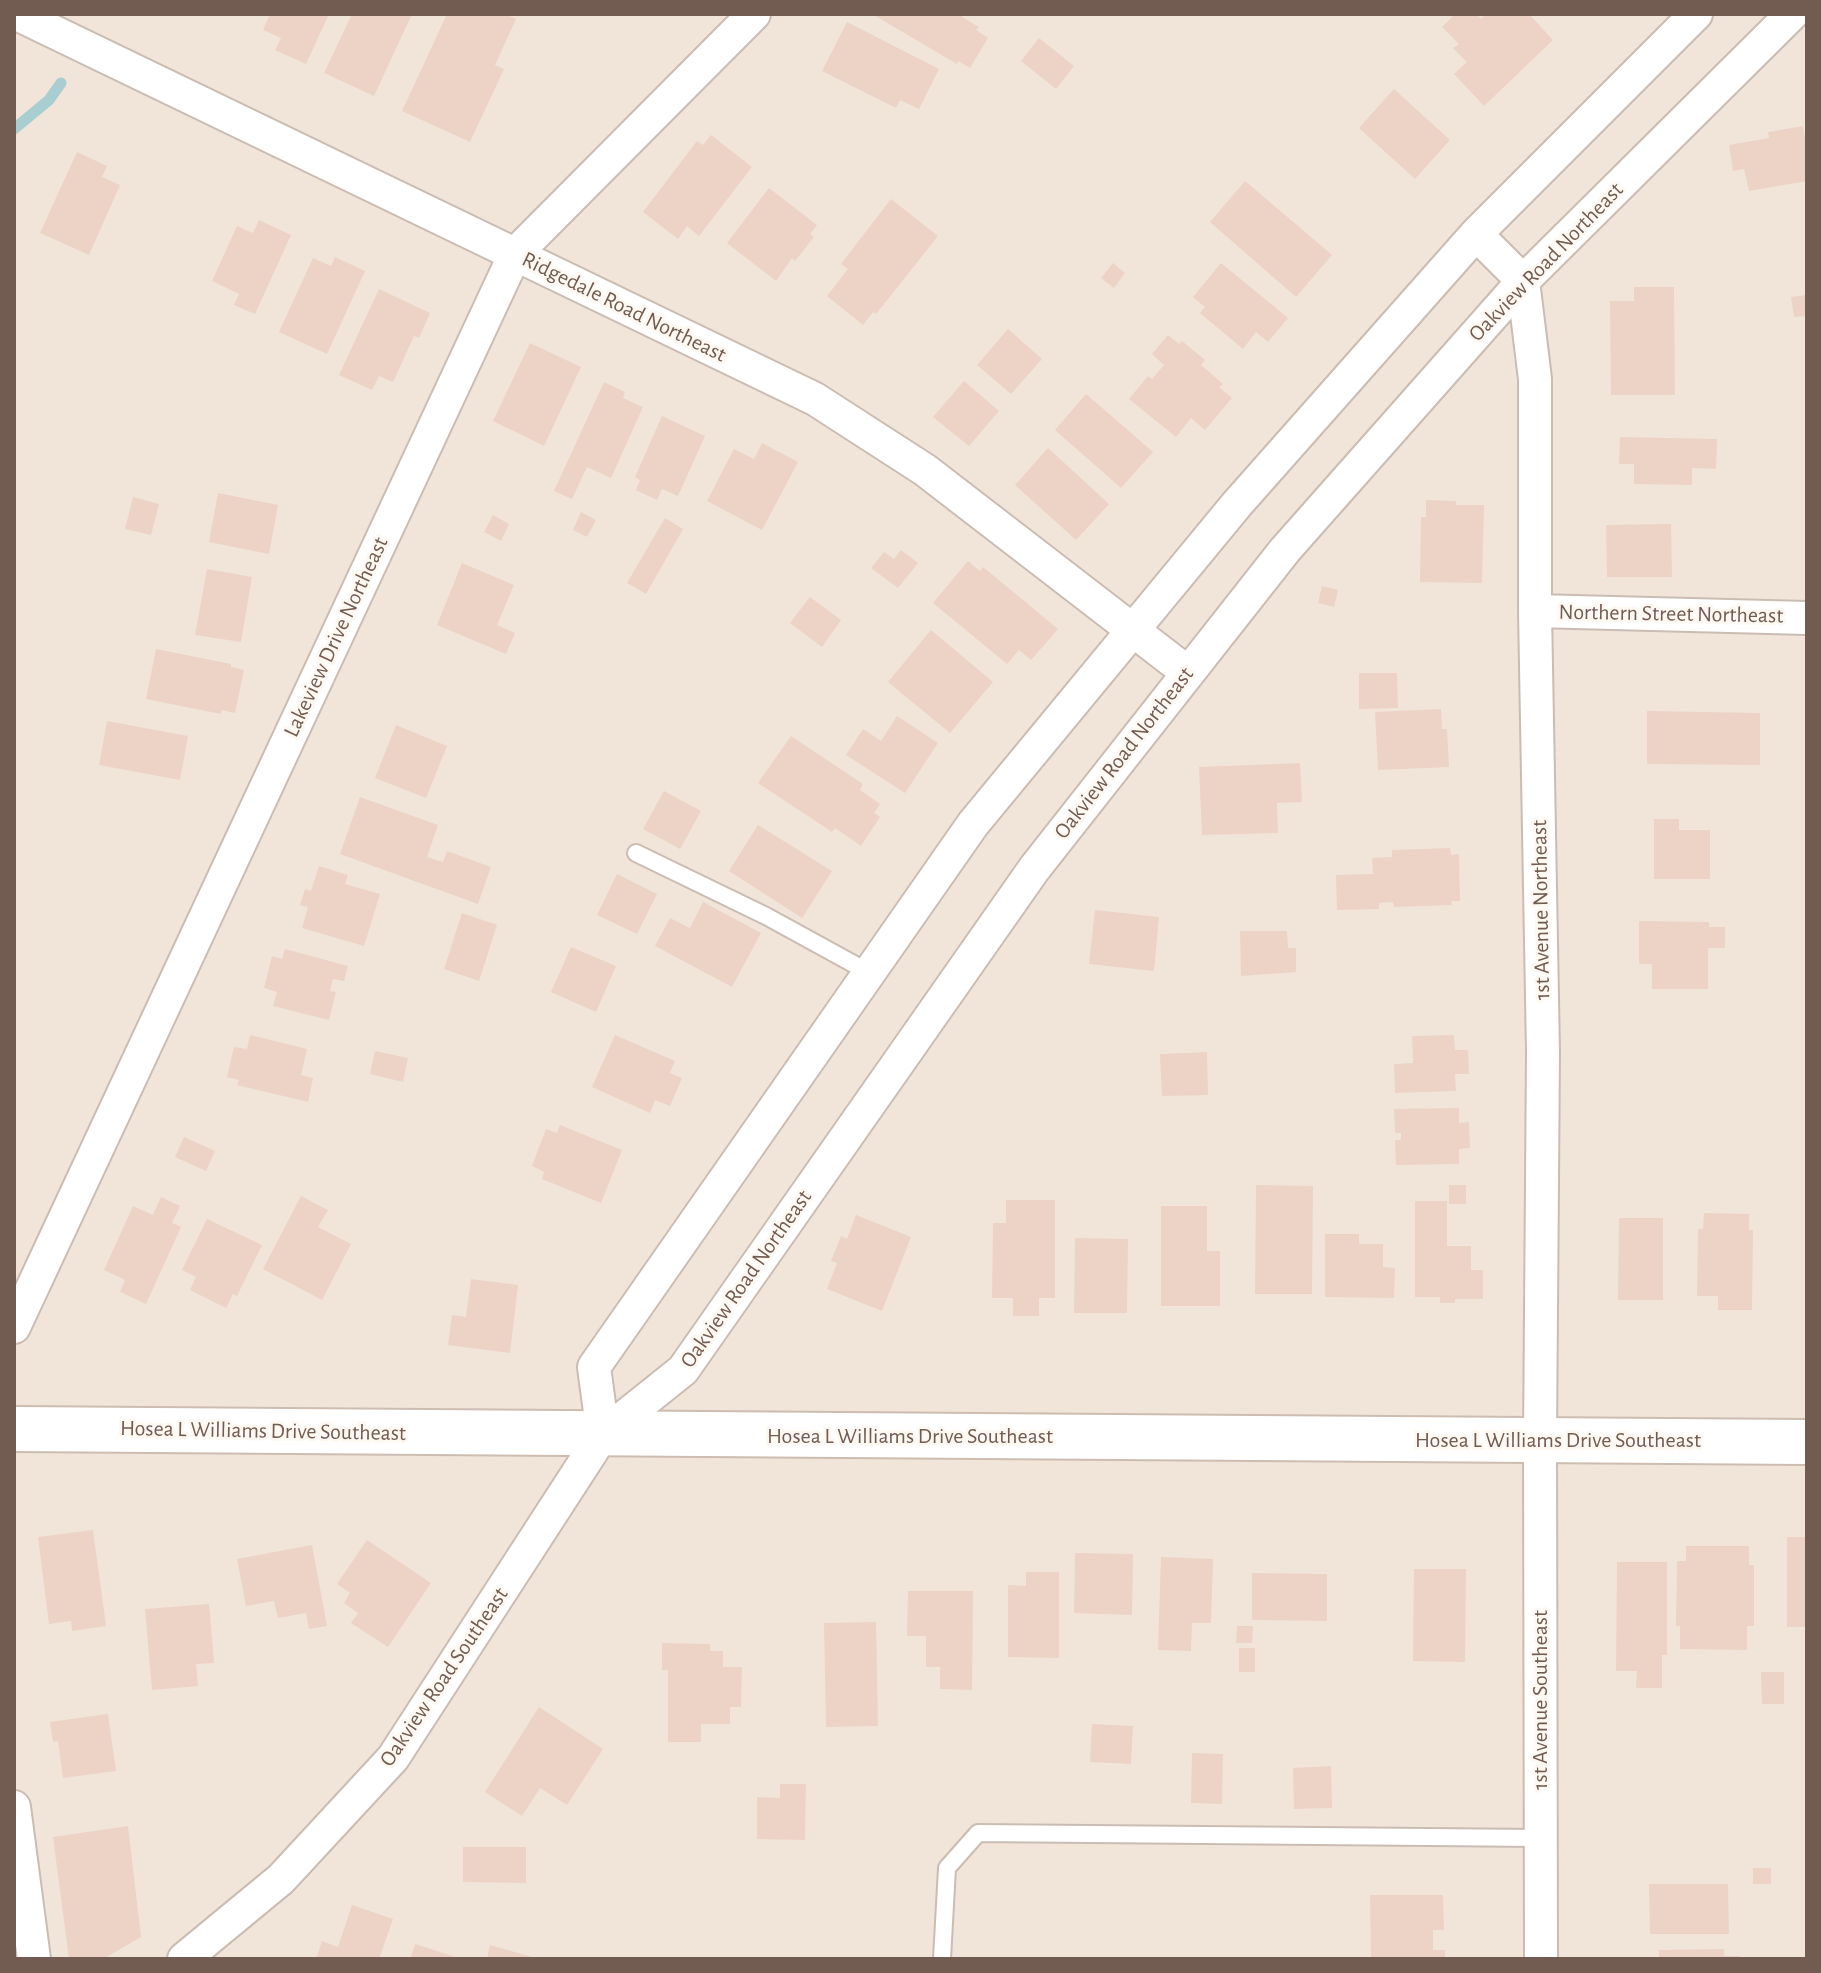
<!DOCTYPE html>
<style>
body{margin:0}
#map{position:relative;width:1821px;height:1973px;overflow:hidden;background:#faf3eb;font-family:"Alegreya Sans",sans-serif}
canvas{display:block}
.frame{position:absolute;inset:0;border:16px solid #725b51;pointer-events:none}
</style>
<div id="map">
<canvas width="1821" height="1973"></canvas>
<div class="frame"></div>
</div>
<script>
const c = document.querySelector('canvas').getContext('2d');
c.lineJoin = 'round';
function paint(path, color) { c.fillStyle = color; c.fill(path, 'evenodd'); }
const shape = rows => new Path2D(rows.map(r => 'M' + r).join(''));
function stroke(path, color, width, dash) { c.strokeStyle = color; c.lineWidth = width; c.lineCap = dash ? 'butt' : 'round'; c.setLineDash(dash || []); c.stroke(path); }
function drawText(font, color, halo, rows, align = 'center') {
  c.font = font + ' "Alegreya Sans",sans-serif'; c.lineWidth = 6; c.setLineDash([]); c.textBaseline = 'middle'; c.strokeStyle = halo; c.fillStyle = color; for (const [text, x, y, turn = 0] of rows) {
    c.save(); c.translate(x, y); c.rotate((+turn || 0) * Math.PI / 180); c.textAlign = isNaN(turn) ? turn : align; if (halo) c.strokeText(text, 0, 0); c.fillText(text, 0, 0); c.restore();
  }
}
paint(shape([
 [14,14,1807,14,1807,1959,14,1959]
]), '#f1e5da');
stroke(shape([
 [14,129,49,100,61,83]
]), '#a9ced2', 11);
paint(shape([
 [270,14,329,14,306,64,275,50,281,38,263,30],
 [352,14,412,14,374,96,324,73],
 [447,14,453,16,455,14,505,14,516,19,495,65,504,69,470,142,402,111],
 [872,14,964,14,962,17,979,27,976,30,988,38,970,68,958,61,957,64],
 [1455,14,1476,14,1481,19,1487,14,1529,14,1553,40,1484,106,1454,74,1467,62,1453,48,1459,44,1442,27],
 [847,22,939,69,919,109,900,100,896,108,822,71],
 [1039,38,1074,66,1056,89,1021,61],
 [1394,89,1450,140,1415,179,1359,128],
 [1803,126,1807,150,1807,181,1749,191,1744,169,1733,171,1729,145,1769,138,1768,132],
 [711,135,752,167,699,236,687,226,678,239,643,212,697,141,703,145],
 [77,152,107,166,102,177,120,185,89,255,40,233],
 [1245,181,1332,255,1296,297,1210,222],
 [769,188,817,225,810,234,814,237,795,261,792,258,776,281,727,243],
 [891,199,938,236,876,314,873,312,863,325,827,296,848,269,841,264],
 [259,220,291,235,255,314,234,305,239,294,212,281,237,226,253,233],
 [335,257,365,271,327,354,279,332,313,258,331,266],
 [1113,263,1125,273,1114,288,1101,278],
 [1221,263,1288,318,1268,342,1256,332,1243,349,1200,313,1205,307,1193,297],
 [1634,287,1674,287,1675,395,1611,395,1610,301,1634,301],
 [379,289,430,313,419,338,414,336,393,382,379,376,372,390,339,375],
 [1807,295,1807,316,1794,317,1791,297],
 [1008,329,1042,359,1011,394,977,365],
 [1168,335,1179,344,1182,341,1205,360,1201,365,1223,384,1219,387,1232,398,1205,430,1191,418,1176,437,1129,399,1148,376,1152,379,1164,365,1152,354],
 [530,343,581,367,544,446,493,421],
 [964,381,999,411,969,446,933,417],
 [604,382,625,392,623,398,643,407,611,478,587,467,572,499,554,491],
 [1086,394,1153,452,1121,488,1055,430],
 [662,416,705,436,678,496,662,489,657,500,636,490,640,480,635,477],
 [1620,437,1717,439,1716,469,1692,468,1692,485,1634,484,1634,464,1619,464],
 [762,443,798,462,762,530,707,501,734,449,754,459],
 [1048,448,1109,504,1076,540,1015,485],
 [218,493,278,505,269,554,209,542],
 [133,497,159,504,151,535,125,529],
 [1426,500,1456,501,1456,505,1484,505,1482,583,1420,582,1421,517,1426,517],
 [581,512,596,520,587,537,573,530],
 [493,515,509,524,501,541,484,532],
 [665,518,683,529,646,594,627,583],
 [1671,524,1672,577,1607,577,1606,525],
 [901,550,918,563,898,588,871,568,884,552,894,559],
 [968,561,980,571,983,567,1058,629,1031,660,1019,650,1007,664,933,603],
 [462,563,514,585,497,625,515,633,506,654,437,625],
 [207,569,252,577,241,642,195,635],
 [1322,586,1338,590,1334,607,1318,603],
 [810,597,841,620,822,647,790,623],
 [931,630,993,682,950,733,888,682],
 [156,649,231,664,231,667,244,670,235,713,221,710,221,714,146,699],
 [1359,673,1397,673,1398,708,1359,709],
 [1441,709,1442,729,1447,729,1449,767,1378,770,1375,712],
 [1647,711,1760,713,1760,765,1647,764],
 [897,716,938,743,905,793,846,755,863,729,881,741],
 [107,721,188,736,180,780,99,765],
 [396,725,447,746,426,798,375,778],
 [791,736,863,784,860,790,880,804,874,813,880,817,861,846,835,828,832,832,758,783],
 [1300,763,1302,802,1277,803,1278,833,1202,835,1199,767],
 [664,791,701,811,680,849,643,829],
 [360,797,438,825,427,857,443,862,447,851,491,867,478,904,340,854],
 [1654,819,1679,819,1679,830,1710,830,1710,879,1654,879],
 [758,825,832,871,802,918,729,871],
 [1450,848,1451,855,1459,854,1460,901,1451,901,1452,905,1394,907,1393,902,1379,903,1379,909,1337,910,1336,875,1373,874,1372,858,1392,857,1392,850],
 [319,866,348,875,345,884,380,894,364,946,302,928,308,907,300,905,305,889,311,891],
 [617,874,657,894,637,934,597,915],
 [703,902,761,933,732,987,655,946,670,918,690,928],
 [1095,910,1159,917,1154,971,1089,964],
 [462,913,497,925,479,981,444,969],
 [1639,921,1709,922,1709,927,1725,927,1725,948,1708,948,1708,989,1652,989,1652,964,1639,964],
 [1240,931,1287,931,1288,948,1296,948,1296,972,1241,976],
 [571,947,616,966,596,1012,551,992],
 [285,949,348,966,344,981,333,979,330,991,336,992,329,1020,273,1006,277,992,264,988,272,956,282,959],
 [250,1035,307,1049,301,1075,313,1078,308,1102,237,1085,239,1080,227,1077,234,1047,247,1049],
 [615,1035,675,1061,670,1073,682,1078,670,1106,655,1100,650,1113,592,1087],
 [1454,1035,1455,1050,1468,1050,1469,1074,1455,1074,1456,1091,1395,1093,1394,1064,1413,1063,1412,1036],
 [375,1051,408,1058,403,1082,370,1074],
 [1207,1052,1208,1095,1162,1096,1160,1054],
 [1459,1108,1459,1123,1469,1122,1470,1148,1459,1149,1459,1164,1396,1165,1395,1140,1401,1140,1401,1133,1395,1133,1394,1109],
 [560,1125,622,1150,601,1203,542,1179,544,1172,532,1166,546,1129,557,1133],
 [184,1137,215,1151,206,1171,175,1157],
 [1256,1185,1313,1186,1312,1294,1255,1294],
 [1449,1185,1466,1185,1466,1204,1449,1204],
 [301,1196,328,1210,318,1227,351,1244,322,1300,263,1269],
 [161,1197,180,1206,172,1223,181,1227,146,1304,120,1292,125,1280,104,1270,133,1206,153,1215],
 [1006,1200,1055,1200,1055,1298,1039,1298,1039,1316,1013,1316,1013,1298,992,1298,993,1223,1006,1223],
 [1415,1201,1447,1201,1447,1246,1471,1246,1471,1270,1483,1270,1483,1299,1455,1299,1455,1303,1440,1303,1440,1297,1415,1297],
 [1161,1206,1207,1206,1207,1251,1220,1251,1220,1306,1161,1306],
 [1704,1213,1749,1214,1749,1230,1753,1230,1752,1310,1718,1310,1718,1296,1697,1296,1698,1229,1703,1229],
 [856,1215,911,1237,882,1311,827,1289,837,1263,831,1261,841,1236,847,1239],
 [1619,1218,1663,1218,1663,1300,1618,1300],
 [207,1219,262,1245,237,1296,233,1294,226,1308,190,1290,196,1277,182,1270],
 [1325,1234,1359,1234,1359,1244,1383,1244,1383,1267,1395,1268,1394,1298,1325,1297],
 [1075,1238,1128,1239,1127,1313,1074,1313],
 [471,1279,518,1285,510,1353,448,1345,452,1315,466,1317],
 [93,1530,106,1626,72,1631,71,1621,49,1624,38,1537],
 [1787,1537,1807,1537,1807,1627,1787,1627],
 [367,1540,431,1583,388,1647,351,1623,358,1613,344,1603,350,1593,337,1584],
 [312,1545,327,1626,309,1629,306,1613,278,1618,274,1601,246,1606,237,1559],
 [1686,1546,1749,1546,1749,1565,1754,1565,1754,1626,1747,1626,1747,1650,1680,1649,1680,1626,1676,1626,1677,1561,1686,1561],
 [1075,1553,1133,1554,1132,1615,1074,1613],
 [1161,1557,1213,1559,1211,1623,1192,1623,1191,1651,1158,1650],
 [1617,1562,1667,1562,1667,1655,1662,1655,1662,1688,1636,1688,1637,1671,1616,1671],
 [1414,1569,1466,1569,1465,1662,1413,1661],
 [1026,1572,1059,1572,1059,1658,1008,1657,1008,1585,1026,1586],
 [1252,1573,1327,1574,1327,1621,1252,1620],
 [908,1591,973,1591,972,1690,940,1689,940,1667,926,1667,926,1636,907,1636],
 [209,1604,214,1663,196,1664,198,1686,152,1690,145,1609],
 [876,1622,878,1726,826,1727,824,1623],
 [1237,1626,1253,1626,1252,1643,1236,1643],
 [662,1643,710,1644,710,1651,723,1651,723,1667,742,1667,741,1707,730,1707,730,1724,701,1724,701,1742,668,1742,668,1670,662,1670],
 [1239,1648,1255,1648,1255,1672,1239,1672],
 [1761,1672,1784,1672,1784,1704,1762,1704],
 [539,1707,603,1749,567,1805,540,1788,522,1816,485,1792],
 [108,1714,116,1771,63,1778,58,1741,53,1742,50,1722],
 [1092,1724,1133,1726,1131,1764,1090,1762],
 [1192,1753,1223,1754,1222,1804,1191,1803],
 [1331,1766,1332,1808,1294,1809,1293,1768],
 [780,1784,806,1784,805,1840,757,1839,757,1797,780,1798],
 [128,1826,141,1937,103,1959,69,1959,53,1837],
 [463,1847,526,1847,526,1883,463,1882],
 [1753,1868,1771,1868,1771,1884,1753,1884],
 [1649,1884,1728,1884,1729,1934,1650,1934],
 [1370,1895,1443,1895,1444,1930,1433,1930,1433,1950,1445,1950,1445,1959,1371,1959],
 [352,1905,393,1919,379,1959,316,1959,322,1941,338,1947],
 [415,1944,459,1958,459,1959,410,1959],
 [490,1945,536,1958,535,1959,487,1959],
 [1724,1949,1724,1956,1740,1956,1740,1959,1659,1959,1659,1950]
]), '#ecd3c6');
const lane = shape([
 [636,853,766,916,870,973],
 [942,1959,947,1868,978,1833,1540,1838]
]);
const street = shape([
 [17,14,815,399,925,470,1187,672],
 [1476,234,1523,281,1535,379,1535,611,1543,1052,1540,1440,1541,1959],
 [1535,611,1807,618],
 [14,1327,515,254,754,14],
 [603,1434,594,1367,973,824,1237,504,1476,234,1696,14],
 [14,1807,34,1959],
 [184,1959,281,1879,393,1758,603,1434,683,1370,1034,869,1285,550,1523,281,1792,14]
]);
const secondary = shape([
 [14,1429,1807,1442]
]);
stroke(lane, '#cbbcb2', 20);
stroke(street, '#cbbcb2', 36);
stroke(secondary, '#cdbcb0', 48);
stroke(lane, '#fff', 16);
stroke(street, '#fff', 32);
stroke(secondary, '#fff', 44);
drawText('22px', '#725b51', '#fdf8f1', [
 ["Oakview Road Northeast",1546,262,-46],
 ["Ridgedale Road Northeast",624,307,26],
 ["Northern Street Northeast",1671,614,1],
 ["Lakeview Drive Northeast",336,637,-65],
 ["Oakview Road Northeast",1124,753,-52],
 ["1st Avenue Northeast",1541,910,-91],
 ["Oakview Road Northeast",746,1279,-55],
 ["Hosea L Williams Drive Southeast",263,1431,1],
 ["Hosea L Williams Drive Southeast",910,1436],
 ["Hosea L Williams Drive Southeast",1558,1440],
 ["Oakview Road Southeast",444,1677,-56],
 ["1st Avenue Southeast",1540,1700,-90]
]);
</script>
